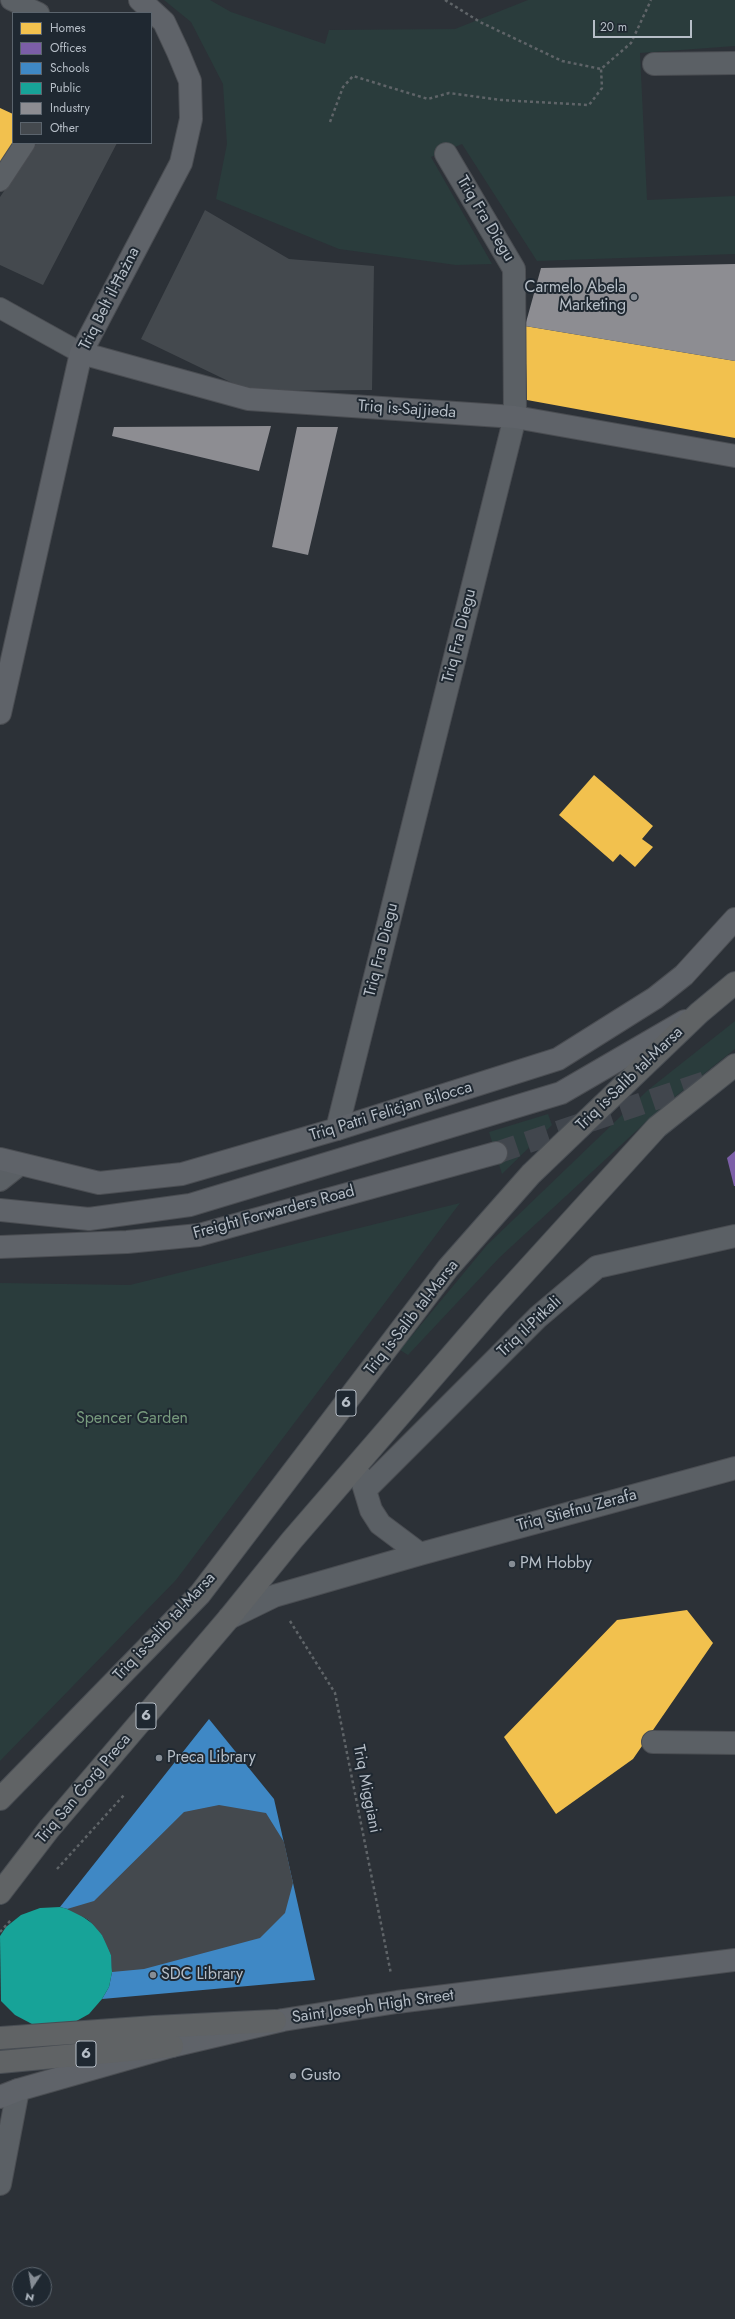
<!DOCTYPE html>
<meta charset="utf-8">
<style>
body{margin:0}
#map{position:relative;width:735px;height:2319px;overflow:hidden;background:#2c3137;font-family:Jost,sans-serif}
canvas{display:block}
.legend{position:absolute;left:12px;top:12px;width:140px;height:132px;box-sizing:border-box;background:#1f2831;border:1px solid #5b646d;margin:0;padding:5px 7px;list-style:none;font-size:12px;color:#b6bec7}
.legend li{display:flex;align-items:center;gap:8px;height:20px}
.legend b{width:20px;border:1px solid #5b646d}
.north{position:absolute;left:12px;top:2267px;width:40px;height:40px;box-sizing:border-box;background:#1f2831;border:1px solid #5b646d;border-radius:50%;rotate:192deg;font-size:11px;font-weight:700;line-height:16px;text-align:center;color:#b6bec7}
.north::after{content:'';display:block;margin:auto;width:14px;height:18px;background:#868d95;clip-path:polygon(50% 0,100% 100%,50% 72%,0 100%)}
.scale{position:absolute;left:593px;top:20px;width:99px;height:18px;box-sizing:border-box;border:2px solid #b6bec7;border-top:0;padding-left:5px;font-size:12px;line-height:14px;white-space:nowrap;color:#b6bec7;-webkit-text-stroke:3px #1f2831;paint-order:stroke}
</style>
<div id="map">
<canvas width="735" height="2319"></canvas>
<ul class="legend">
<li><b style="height:11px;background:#f2c14e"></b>Homes</li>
<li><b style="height:11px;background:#7b5ea7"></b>Offices</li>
<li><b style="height:11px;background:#3f88c5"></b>Schools</li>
<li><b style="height:11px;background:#17a398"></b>Public</li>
<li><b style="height:11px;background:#8d8d92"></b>Industry</li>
<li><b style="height:11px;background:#44494e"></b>Other</li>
</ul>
<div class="north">N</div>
<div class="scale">20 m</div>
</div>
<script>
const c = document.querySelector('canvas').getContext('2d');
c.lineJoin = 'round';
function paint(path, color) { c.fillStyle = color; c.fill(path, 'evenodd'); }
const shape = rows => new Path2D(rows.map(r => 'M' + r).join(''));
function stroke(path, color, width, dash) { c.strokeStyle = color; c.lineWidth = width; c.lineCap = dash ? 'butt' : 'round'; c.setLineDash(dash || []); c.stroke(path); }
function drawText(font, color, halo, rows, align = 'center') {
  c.font = font + ' Jost,sans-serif'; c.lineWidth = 4; c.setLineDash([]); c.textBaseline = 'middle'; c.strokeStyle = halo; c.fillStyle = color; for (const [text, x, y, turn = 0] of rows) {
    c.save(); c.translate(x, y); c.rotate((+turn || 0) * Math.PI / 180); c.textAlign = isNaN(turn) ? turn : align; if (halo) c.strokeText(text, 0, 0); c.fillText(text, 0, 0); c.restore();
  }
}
paint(shape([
 [164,0,210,0,231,12,325,44,329,30,455,29,528,0,735,0,735,46,640,53,647,200,735,196,735,254,537,261,462,144,431,157,492,264,456,265,339,249,216,199,227,144,223,84,191,22],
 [735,1021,735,1049,661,1108,499,1258,408,1355,400,1350,487,1245,648,1090],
 [548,1114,552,1125,502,1174,489,1132],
 [460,1203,176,1580,0,1761,0,1283,130,1285]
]), '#2a3c3c');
paint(shape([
 [0,108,13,114,13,144,0,164],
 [525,326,735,361,735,438,527,400],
 [594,775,653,826,642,839,653,847,635,867,620,854,613,862,559,815],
 [687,1610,713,1643,633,1759,556,1814,504,1737,617,1620]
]), '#f2c14e');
paint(shape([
 [735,1151,735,1186,734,1186,727,1158]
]), '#7b5ea7');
paint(shape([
 [209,1719,274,1799,315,1980,102,1999,109,1987,112,1972,111,1955,107,1943,97,1927,89,1920,75,1911,60,1907]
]), '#3f88c5');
paint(shape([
 [60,1907,75,1911,97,1927,107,1943,111,1955,112,1972,109,1987,102,1999,89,2014,71,2024,52,2027,32,2024,15,2015,1,2001,0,1936,6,1927,21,1915,40,1908]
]), '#17a398');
paint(shape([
 [735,264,735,361,525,326,541,268],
 [271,426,259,471,112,436,114,427],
 [297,427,338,427,308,555,272,547]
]), '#8d8d92');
paint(shape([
 [37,143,117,143,43,285,0,265,0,197],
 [205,210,289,259,374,266,372,390,249,391,141,339],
 [219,1805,266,1813,284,1842,293,1883,285,1913,260,1938,144,1969,112,1972,111,1955,102,1935,89,1920,67,1909,94,1901,184,1812]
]), '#44494e');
stroke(shape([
 [496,1153,717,1078]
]), '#41464d', 22, [22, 11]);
const lane = shape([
 [11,0,39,13],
 [0,181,25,143],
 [0,308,81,353],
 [0,1181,19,1166]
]);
const street = shape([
 [654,64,735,63],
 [337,1129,515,417,514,269,446,154],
 [361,1477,371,1510,380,1524,420,1554],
 [366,1489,538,1317,597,1267,735,1236],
 [229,1618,274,1596,420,1554,735,1468],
 [653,1742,735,1743],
 [0,2184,18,2090]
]);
const secondary = shape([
 [81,353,248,399,515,417,735,456],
 [0,713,81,353,181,163,191,119,190,81,178,52,164,22,140,0],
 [0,1159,99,1183,182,1174,337,1129,558,1059,655,998,684,975,735,919],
 [0,1210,89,1219,190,1205,561,1093,685,1021],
 [0,1247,127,1242,199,1235,496,1153],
 [0,2097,18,2090,172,2046,283,2020,397,2002,735,1960]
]);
const highway = shape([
 [0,1799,200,1594,448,1268,531,1174,699,1013,735,983],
 [0,1893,49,1829,229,1618,292,1540,496,1304,657,1127,735,1065],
 [0,2038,154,2027,275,2021],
 [0,2062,172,2046]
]);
stroke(lane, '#4a4d52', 22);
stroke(street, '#4a4d52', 24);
stroke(secondary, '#4a4d52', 24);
stroke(highway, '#484d53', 24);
stroke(shape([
 [445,0,480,22,562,61,601,69,631,43,651,0],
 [330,122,343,87,353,76,428,99,449,93,501,100,589,105,602,88,601,69],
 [290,1621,335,1693,391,1974],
 [57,1869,124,1795],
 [0,1932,11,1920]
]), '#5f6468', 2.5, [3, 3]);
stroke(lane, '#5b6065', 20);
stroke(street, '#5b6065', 22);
stroke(secondary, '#5f6369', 22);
stroke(highway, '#606365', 22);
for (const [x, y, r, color] of [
 [634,297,4,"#868d95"],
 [512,1564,4,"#868d95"],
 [159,1758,4,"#868d95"],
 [153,1975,4,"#868d95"],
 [293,2076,4,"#868d95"]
]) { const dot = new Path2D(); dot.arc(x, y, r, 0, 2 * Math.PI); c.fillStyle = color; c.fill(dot); stroke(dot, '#1f2831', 1.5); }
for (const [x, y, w] of [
 [346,1403,20],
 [146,1716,20],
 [86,2054,20]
]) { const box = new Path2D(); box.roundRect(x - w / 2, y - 13, w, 26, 3); c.fillStyle = '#1f2831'; c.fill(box); stroke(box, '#b6bec7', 1); }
drawText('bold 15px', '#b6bec7', null, [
 ["6",346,1403],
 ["6",146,1716],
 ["6",86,2054]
]);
drawText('16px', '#b6bec7', '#1f2831', [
 ["Triq Fra Diegu",485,219,59],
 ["Triq Belt il-Ħażna",110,299,-63],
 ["Triq is-Sajjieda",407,410,4],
 ["Triq Fra Diegu",460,636,-76],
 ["Triq Fra Diegu",382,950,-76],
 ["Triq is-Salib tal-Marsa",630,1079,-44],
 ["Triq Patri Feliċjan Bilocca",391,1112,-17],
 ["Freight Forwarders Road",274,1213,-15],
 ["Triq is-Salib tal-Marsa",412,1318,-52],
 ["Triq il-Pitkali",530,1327,-43],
 ["Triq Stiefnu Zerafa",577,1511,-15],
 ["Triq is-Salib tal-Marsa",165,1627,-47],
 ["Triq San Ġorġ Preca",84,1789,-50],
 ["Triq Miggiani",366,1789,79],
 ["Saint Joseph High Street",373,2007,-8]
]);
drawText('16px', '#b6bec7', '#1f2831', [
 ["Carmelo Abela",626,288,"right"],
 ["Marketing",626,306,"right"],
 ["PM Hobby",520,1564],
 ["Preca Library",167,1758],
 ["SDC Library",161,1975],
 ["Gusto",301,2076]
], 'left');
drawText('16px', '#779a7d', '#1f2831', [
 ["Spencer Garden",132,1419]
]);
</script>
